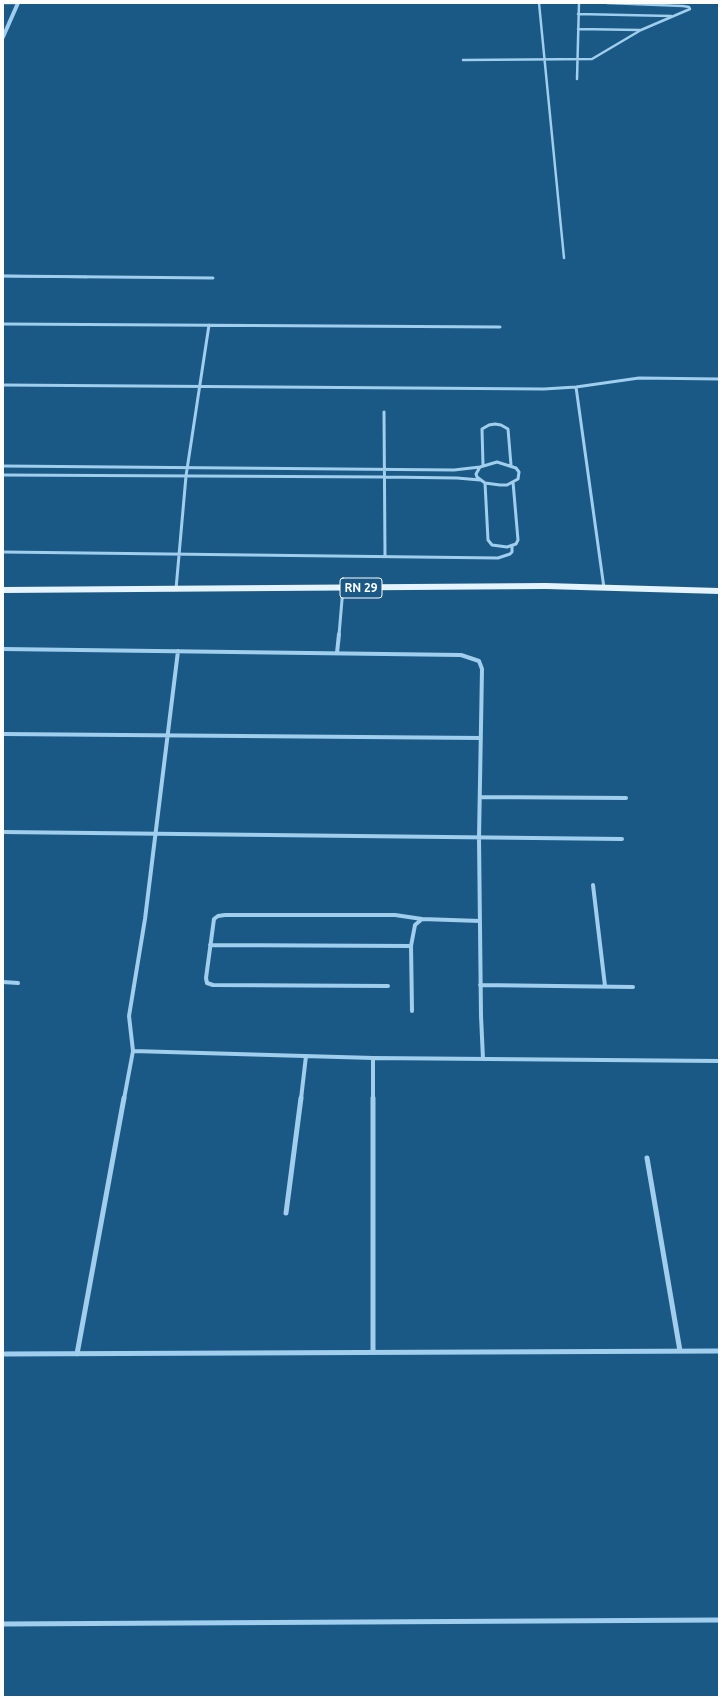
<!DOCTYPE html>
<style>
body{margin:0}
#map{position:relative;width:722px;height:1700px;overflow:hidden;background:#1a5986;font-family:Ubuntu,sans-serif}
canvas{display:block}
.frame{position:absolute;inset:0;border:4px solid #fff;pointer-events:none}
</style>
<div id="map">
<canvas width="722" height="1700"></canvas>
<div class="frame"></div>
</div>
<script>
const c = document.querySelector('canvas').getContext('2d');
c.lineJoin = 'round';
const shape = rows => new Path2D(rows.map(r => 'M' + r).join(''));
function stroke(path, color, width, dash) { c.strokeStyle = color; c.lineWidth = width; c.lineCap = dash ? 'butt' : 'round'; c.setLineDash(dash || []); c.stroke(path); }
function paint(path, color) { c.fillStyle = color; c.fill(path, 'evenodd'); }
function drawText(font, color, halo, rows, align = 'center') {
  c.font = font + ' Ubuntu,sans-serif'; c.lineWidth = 3; c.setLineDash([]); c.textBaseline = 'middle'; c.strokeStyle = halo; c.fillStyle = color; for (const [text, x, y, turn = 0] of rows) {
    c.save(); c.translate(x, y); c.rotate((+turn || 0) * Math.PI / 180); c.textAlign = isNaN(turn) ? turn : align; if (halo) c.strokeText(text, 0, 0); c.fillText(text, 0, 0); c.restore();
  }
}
stroke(shape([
 [3,3,18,3],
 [539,3,564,258],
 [578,14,671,16],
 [578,29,640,30],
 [463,60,592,59,641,30,690,9,689,7,683,6,607,3],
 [577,79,579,3],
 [3,276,87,277]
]), '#a0ceec', 2.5);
stroke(shape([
 [3,276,213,278],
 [3,324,500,327],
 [3,385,544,389,576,387,639,378,719,379],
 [576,387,604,588],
 [384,412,385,556],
 [497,462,516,468,519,472,518,479,507,485,500,485,485,483,477,477,476,474,480,467,497,462],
 [483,465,482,429,489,425,495,424,501,425,508,429,511,465],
 [3,466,454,470,480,467],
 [3,475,385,477,457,478,480,480],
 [485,483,488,540,492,545,507,547,516,544,518,540,513,482],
 [3,552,498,558,510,554,512,552,512,546],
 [176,589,186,476,209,325],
 [339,635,343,588]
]), '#a0ceec', 3);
stroke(shape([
 [3,649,461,655,479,661,482,669,479,838,481,1016,483,1059],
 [337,653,339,634],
 [3,734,481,738],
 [480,797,626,798],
 [3,832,622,839],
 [593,885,605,986],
 [210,945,411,946],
 [3,982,18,983],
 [480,985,633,987],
 [388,986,213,985,207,983,206,978,214,919,218,916,225,915,395,915,422,919],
 [412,1011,411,946,415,925,422,919,480,921],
 [133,1051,373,1058,719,1061],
 [373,1058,373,1099],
 [124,1099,133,1051,129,1016,145,919,178,651],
 [301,1099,306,1056]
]), '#a0ceec', 4);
stroke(shape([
 [373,1098,373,1352],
 [647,1158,680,1351],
 [286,1213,301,1098],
 [3,1354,719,1351],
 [77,1354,124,1098],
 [3,1624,719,1620]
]), '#a0ceec', 5);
stroke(shape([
 [3,37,18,3]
]), '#a0ceec', 4);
paint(shape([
 [546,583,719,588,719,594,546,589,3,593,3,587,546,583]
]), '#e5f3ff');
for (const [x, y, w] of [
 [361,588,42]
]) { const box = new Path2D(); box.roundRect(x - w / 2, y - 10, w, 20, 3); c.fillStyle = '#1a5986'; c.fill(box); stroke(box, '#fff', 1); }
drawText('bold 12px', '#fff', null, [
 ["RN 29",361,588]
]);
</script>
